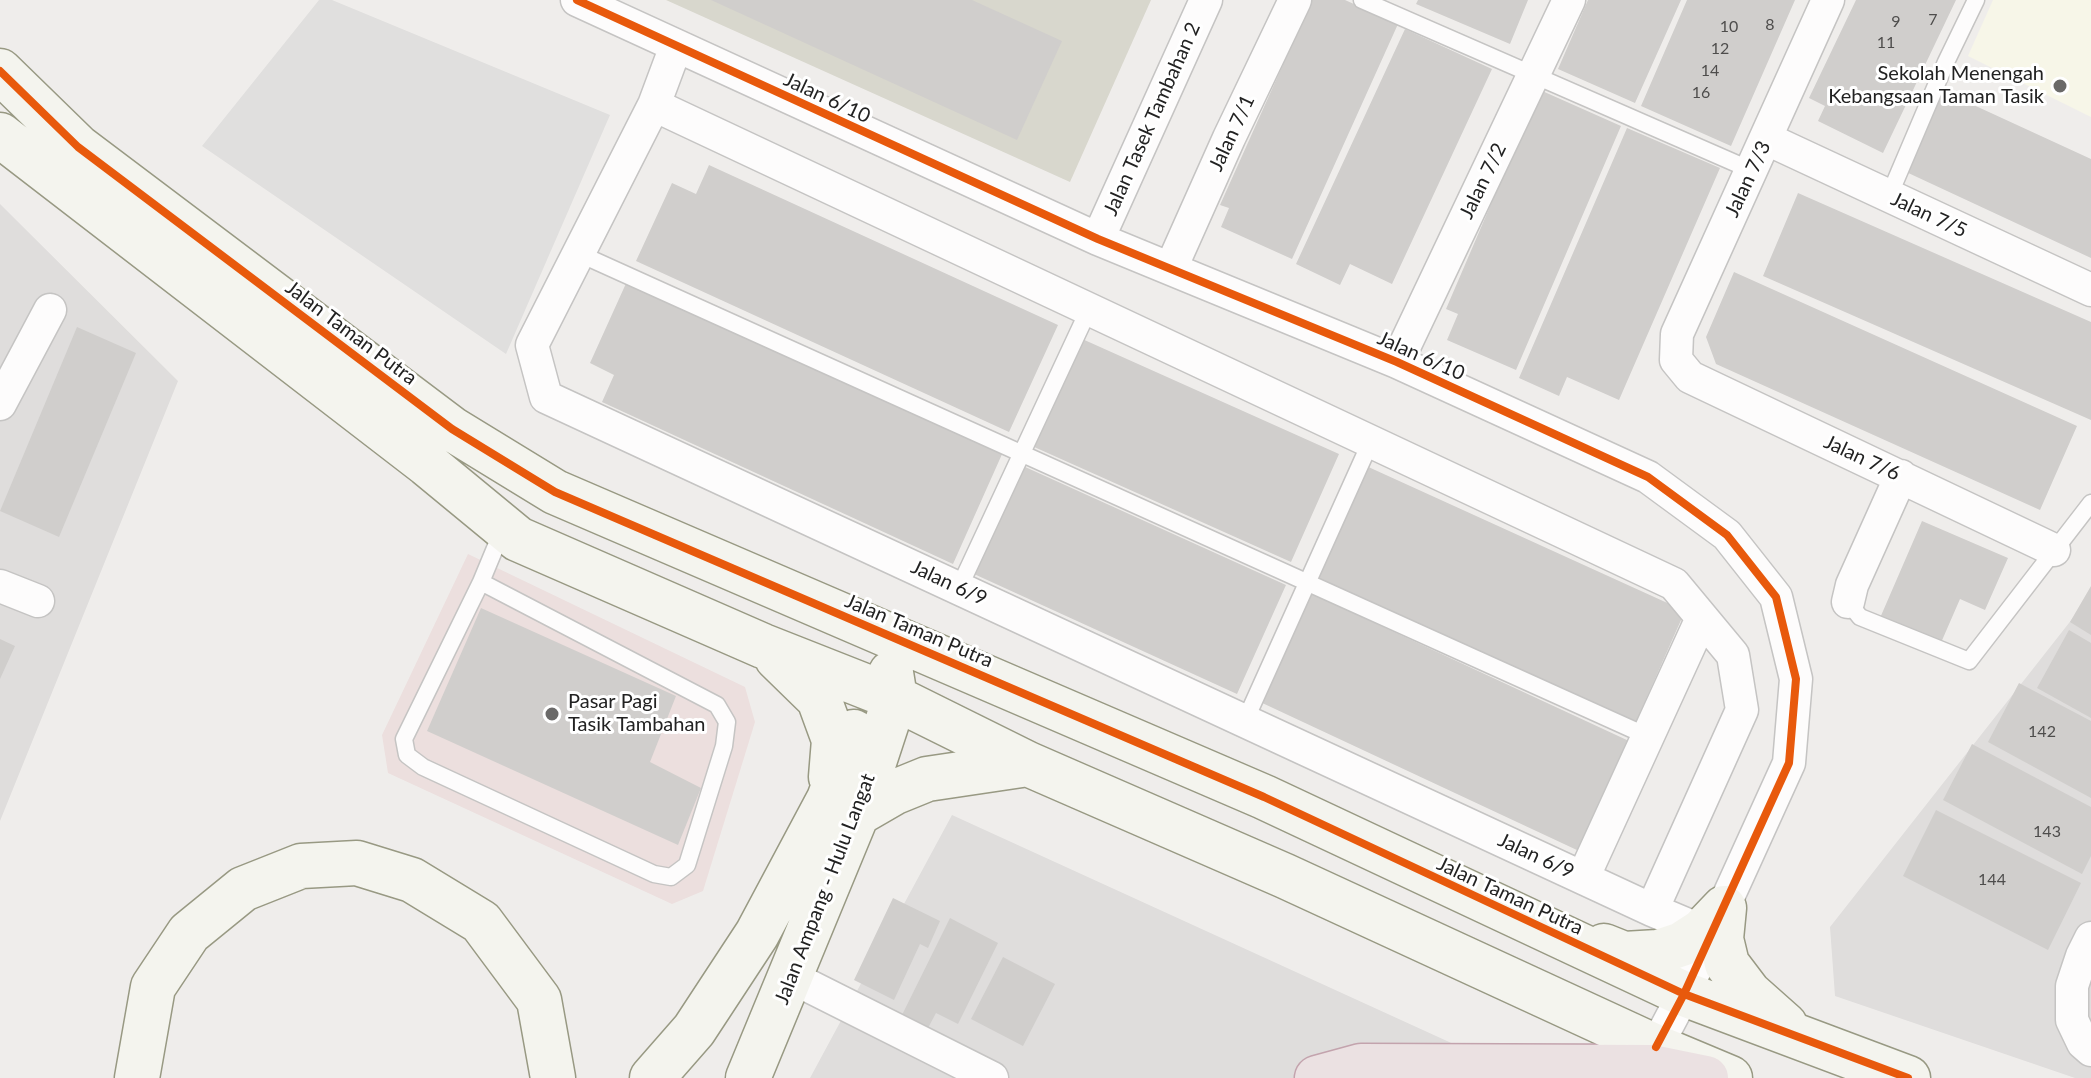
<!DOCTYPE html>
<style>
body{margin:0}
canvas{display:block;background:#efedeb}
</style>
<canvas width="2091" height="1078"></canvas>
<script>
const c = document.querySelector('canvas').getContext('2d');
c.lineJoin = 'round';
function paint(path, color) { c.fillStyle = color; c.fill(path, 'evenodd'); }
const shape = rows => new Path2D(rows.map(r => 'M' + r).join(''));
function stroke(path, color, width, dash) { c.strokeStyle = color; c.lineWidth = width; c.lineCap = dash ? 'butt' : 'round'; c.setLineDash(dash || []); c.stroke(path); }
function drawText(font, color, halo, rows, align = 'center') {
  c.font = font + ' Lato,sans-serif'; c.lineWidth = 6; c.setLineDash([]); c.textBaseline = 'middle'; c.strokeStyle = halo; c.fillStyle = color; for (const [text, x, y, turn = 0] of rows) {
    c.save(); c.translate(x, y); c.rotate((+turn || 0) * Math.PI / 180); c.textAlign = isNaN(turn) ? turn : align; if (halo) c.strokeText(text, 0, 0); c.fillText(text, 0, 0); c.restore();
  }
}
paint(shape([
 [0,204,178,381,0,821],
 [2091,595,2091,1078,2075,1078,1835,996,1830,927],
 [952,815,1528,1078,810,1078]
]), '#dfdddc');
paint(shape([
 [468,554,745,687,755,722,703,891,672,904,388,773,382,735]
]), '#ecdfde');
paint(shape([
 [1993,0,2091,0,2091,117,1968,56]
]), '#f7f6e8');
paint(shape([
 [666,0,1151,0,1070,182]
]), '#d8d7cd');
paint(shape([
 [319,0,332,0,610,115,506,354,202,146]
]), '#e0dfde');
paint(shape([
 [711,0,972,0,1062,41,1017,140],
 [1312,0,1345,0,1398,24,1292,259,1221,227,1229,208,1220,205],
 [1418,0,1528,0,1510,44,1416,4],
 [1588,0,1681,0,1635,103,1558,69],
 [1687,0,1795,0,1731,146,1641,106],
 [1856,0,1956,0,1883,153,1818,121,1825,106,1809,98],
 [1405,29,1492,69,1392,284,1350,264,1340,285,1296,264],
 [1540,90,1621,126,1516,370,1447,340,1458,314,1446,309],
 [1941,90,2091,159,2091,258,1904,171],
 [1627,128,1720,168,1619,400,1567,377,1559,396,1519,378],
 [709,165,1058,325,1009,432,636,261,672,183,696,194],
 [1798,193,2091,322,2091,420,1763,276],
 [1734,272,2077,426,2040,510,1716,364,1706,337],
 [628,279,1003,452,953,564,602,402,614,375,590,363],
 [77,327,136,353,59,537,0,511],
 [1080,338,1339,454,1291,562,1032,446],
 [1364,465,1685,611,1635,724,1314,578],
 [1023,466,1286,585,1237,694,974,574],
 [1922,521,2008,558,1985,610,1960,599,1940,645,1880,618],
 [2091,586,2091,635,2070,622],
 [1308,592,1629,741,1579,851,1258,701],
 [481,608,676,696,650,762,701,788,678,845,427,731],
 [2069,630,2091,643,2091,718,2037,688],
 [0,639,15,646,0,679],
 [2019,683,2091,721,2091,798,1988,742],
 [1972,744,2091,807,2091,856,2082,874,1943,800],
 [1936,810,2081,883,2048,950,1903,876],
 [893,898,940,921,928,948,920,944,894,1000,854,980],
 [950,918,998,943,958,1024,936,1013,928,1028,902,1015],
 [1003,957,1055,984,1023,1046,971,1019]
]), '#d0cecc');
const lane = shape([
 [1362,0,1751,170],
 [1889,196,1946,62,1976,0],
 [580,254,1647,736],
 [481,582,404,739,407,755,423,767,654,874,671,877,687,865,724,746,727,722,717,705,481,582,503,529],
 [959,588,1089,309],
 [1848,602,1860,617,1969,661,2091,503],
 [1245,721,1371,441]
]);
const street = shape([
 [577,0,1098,239,1397,362,1648,477,1727,535,1776,597,1796,679,1789,763,1684,994,1656,1047],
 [1828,0,1677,334,1676,360,1690,377,2054,550],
 [676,46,654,105,532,345,546,397,1652,910,1702,931],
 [654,105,1674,584,1733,655,1742,710,1652,910],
 [1767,139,2091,290],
 [1098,239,1206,0],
 [1171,268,1229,138,1295,0],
 [1397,362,1569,0],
 [0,404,50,310],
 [0,586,38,601],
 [1848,602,1852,585,1901,476],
 [1583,878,1702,618],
 [2091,938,2082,956,2072,986,2072,1020,2083,1043,2091,1050],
 [791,977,992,1078]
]);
const secondary = shape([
 [0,71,78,147,452,429,555,492,1264,797,1684,994,1908,1078],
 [0,135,427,464,518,539,763,646,895,698,1028,764,1285,876,1656,1047,1730,1078],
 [777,658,819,699,834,740,831,777],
 [857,814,895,792,927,779,1028,764],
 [1724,908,1721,939,1727,964,1749,993,1785,1025],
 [1604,946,1624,954,1658,952,1682,944,1702,931,1724,908],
 [137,1078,153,987,189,933,243,889,301,866,357,863,412,880,481,922,539,1000,553,1078],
 [652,1078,694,1030,757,934,829,799,854,732],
 [748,1078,857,814,895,698,891,673]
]);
const highway = shape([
 [1317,1078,1361,1066,1652,1067,1706,1078]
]);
stroke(lane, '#c5c4c3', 19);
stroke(street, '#c5c4c3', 35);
stroke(secondary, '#989983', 47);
stroke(highway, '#c3a3ad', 47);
stroke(lane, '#fdfcfc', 16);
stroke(street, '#fdfcfc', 32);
stroke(secondary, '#f4f4ee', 44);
stroke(highway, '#ebe1e2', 44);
stroke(shape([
 [577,0,1098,239,1397,362,1648,477,1727,535,1776,597,1796,679,1789,763,1684,994,1656,1047],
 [0,71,78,147,452,429,555,492,1264,797,1684,994,1908,1078]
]), '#e8590c', 8);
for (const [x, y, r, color] of [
 [2060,86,8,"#6a6968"],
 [552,714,8,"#6a6968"]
]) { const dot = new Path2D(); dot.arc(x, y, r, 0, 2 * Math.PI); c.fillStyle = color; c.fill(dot); stroke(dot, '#fff', 3); }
drawText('16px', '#4e4d4c', null, [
 ["7",1933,20],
 ["9",1896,22],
 ["8",1770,25],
 ["10",1729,27],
 ["11",1886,43],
 ["12",1720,49],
 ["14",1710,71],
 ["16",1701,93],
 ["142",2042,732],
 ["143",2047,832],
 ["144",1992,880]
]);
drawText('20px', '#222', '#fff', [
 ["Sekolah Menengah",2044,74],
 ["Kebangsaan Taman Tasik",2044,97],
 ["Pasar Pagi",568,702,"left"],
 ["Tasik Tambahan",568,725,"left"]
], 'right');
drawText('20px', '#222', '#fff', [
 ["Jalan 6/10",827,98,25],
 ["Jalan Tasek Tambahan 2",1152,119,-66],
 ["Jalan 7/1",1232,133,-65],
 ["Jalan 7/3",1748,179,-65],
 ["Jalan 7/2",1483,181,-64],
 ["Jalan 7/5",1929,215,25],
 ["Jalan Taman Putra",351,333,37],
 ["Jalan 6/10",1421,356,24],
 ["Jalan 7/6",1862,458,25],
 ["Jalan 6/9",949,583,25],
 ["Jalan Taman Putra",919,631,23],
 ["Jalan 6/9",1536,856,25],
 ["Jalan Ampang - Hulu Langat",825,889,-69],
 ["Jalan Taman Putra",1510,896,25]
]);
</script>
